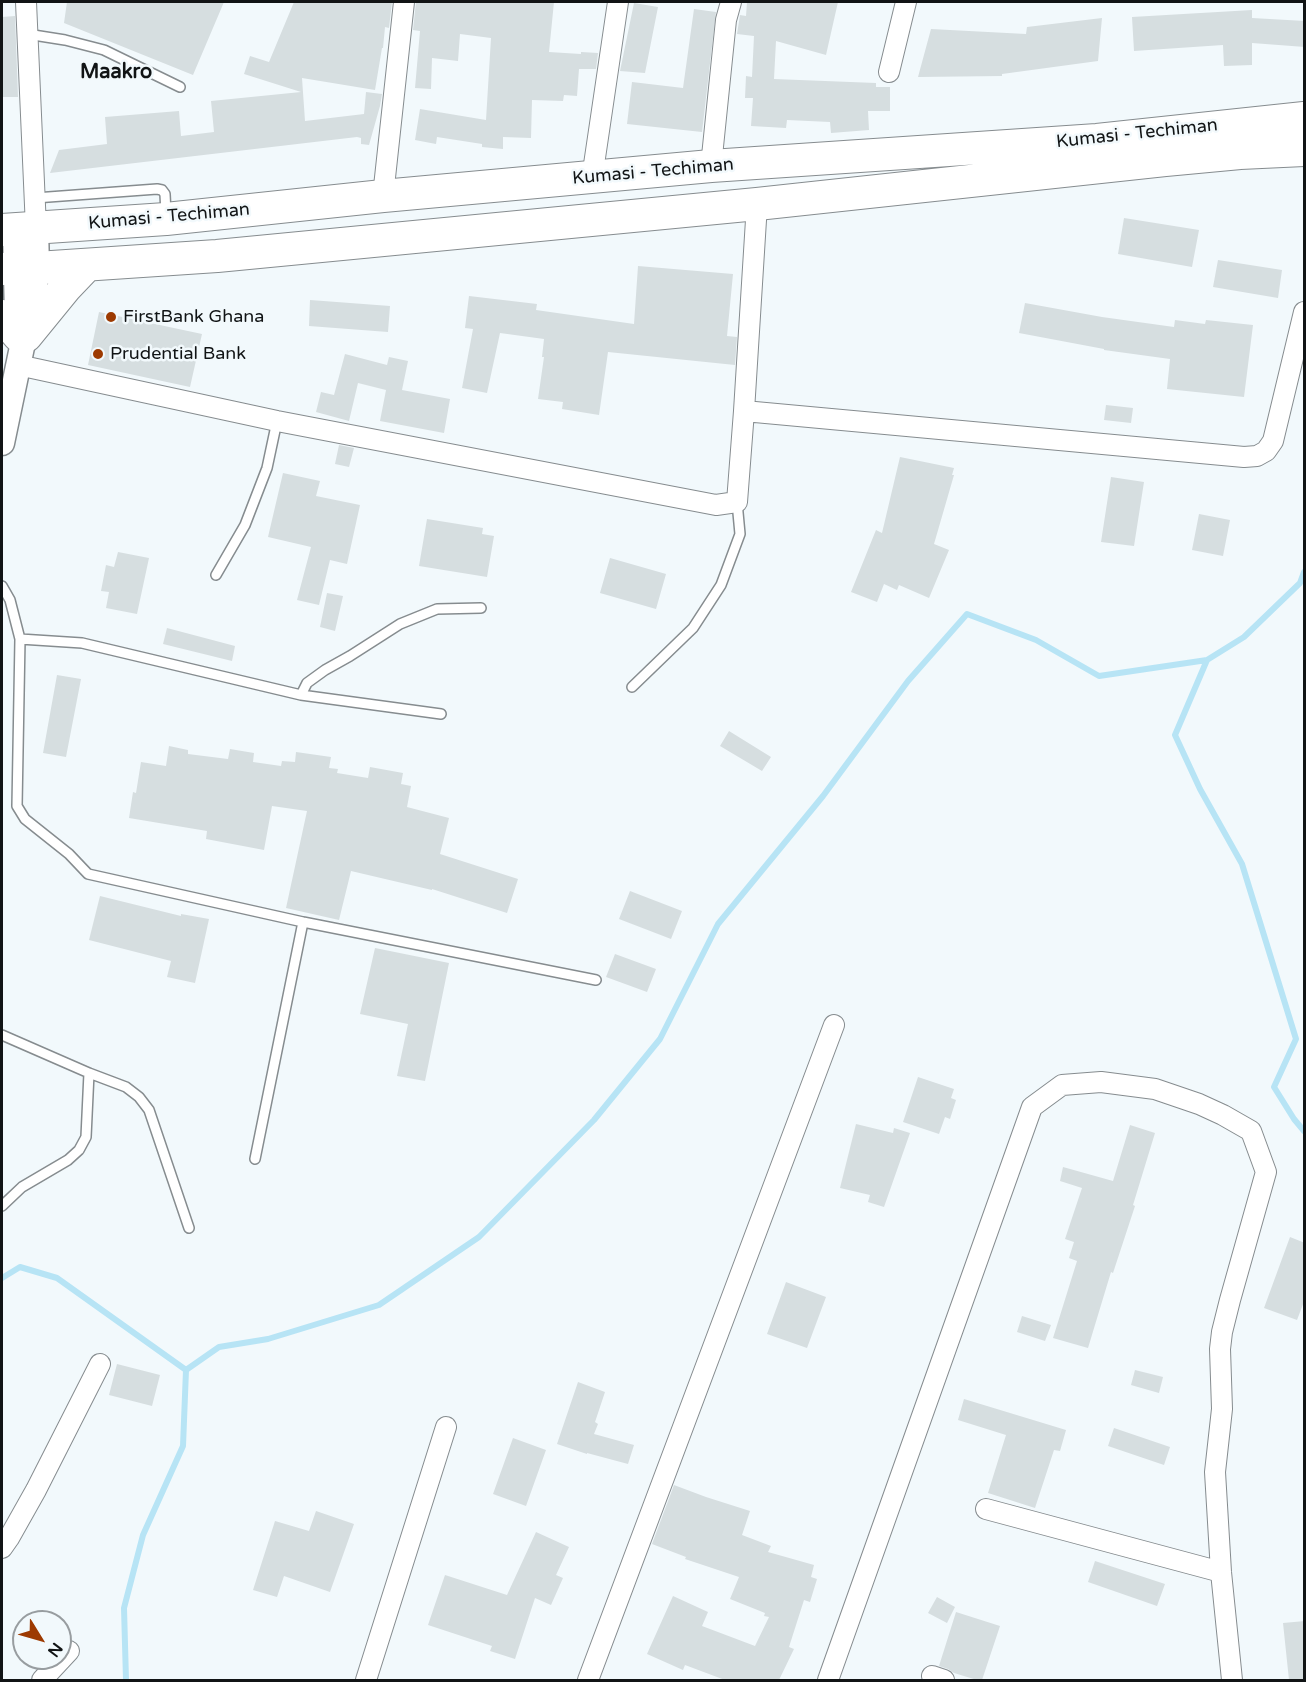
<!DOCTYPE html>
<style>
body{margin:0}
#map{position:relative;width:1306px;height:1682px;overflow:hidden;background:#f2f9fc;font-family:"Varela Round",sans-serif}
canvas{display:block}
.frame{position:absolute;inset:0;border:3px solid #111415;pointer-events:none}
.north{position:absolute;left:12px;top:1610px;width:60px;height:60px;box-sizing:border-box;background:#f2f9fc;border:2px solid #989da0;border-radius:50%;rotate:127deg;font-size:16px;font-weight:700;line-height:24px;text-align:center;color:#111415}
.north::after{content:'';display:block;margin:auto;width:21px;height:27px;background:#9d3a01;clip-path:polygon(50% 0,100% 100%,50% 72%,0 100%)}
</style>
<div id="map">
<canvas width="1306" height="1682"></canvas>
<div class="frame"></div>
<div class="north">N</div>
</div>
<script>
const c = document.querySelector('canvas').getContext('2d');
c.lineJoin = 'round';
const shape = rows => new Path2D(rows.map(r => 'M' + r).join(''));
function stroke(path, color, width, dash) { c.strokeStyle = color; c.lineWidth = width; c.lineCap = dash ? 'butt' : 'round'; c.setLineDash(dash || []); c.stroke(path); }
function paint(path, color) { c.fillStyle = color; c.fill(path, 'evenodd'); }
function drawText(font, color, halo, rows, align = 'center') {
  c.font = font + ' "Varela Round",sans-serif'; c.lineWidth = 5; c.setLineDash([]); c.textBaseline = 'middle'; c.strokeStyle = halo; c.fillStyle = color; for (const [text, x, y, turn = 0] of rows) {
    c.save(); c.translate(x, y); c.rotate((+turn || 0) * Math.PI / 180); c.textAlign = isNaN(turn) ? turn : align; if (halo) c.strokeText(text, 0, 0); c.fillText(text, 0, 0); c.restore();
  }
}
stroke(shape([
 [1207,660,1175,735,1200,789,1242,864,1296,1039,1274,1087,1294,1119,1304,1131],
 [2,1278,20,1267,57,1278,186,1370],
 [126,1680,124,1608,143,1535,183,1446,186,1370,219,1347,268,1339,379,1305,479,1237,594,1120,660,1039,718,924,823,796,908,681,967,614,1036,640,1099,676,1207,660,1244,637,1300,583,1304,572]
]), '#b7e4f5', 6);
paint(shape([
 [67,2,224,2,193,75,64,23],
 [294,2,392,2,389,28,385,27,383,48,382,48,375,90,302,78,305,121,364,114,366,92,382,94,380,106,369,145,361,144,361,138,357,137,50,173,59,150,107,144,105,117,179,111,181,136,214,132,211,101,301,92,244,74,250,56,269,62],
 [416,2,554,2,549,52,581,54,581,52,598,53,596,69,579,69,577,96,564,95,563,101,532,100,531,138,503,137,503,149,482,147,482,144,437,137,436,144,415,140,420,109,486,120,491,38,460,34,458,61,432,58,431,89,415,88,420,31,413,30],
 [747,2,838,2,826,55,776,41,774,79,876,83,876,87,890,87,890,111,868,111,869,130,831,133,830,122,787,120,786,128,751,126,753,98,745,98,746,76,752,77,754,36,737,34,740,15,746,16],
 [634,3,658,7,645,73,620,71],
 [694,9,716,12,702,132,627,124,632,82,683,88],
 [1252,10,1252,18,1305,21,1305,47,1252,43,1252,65,1224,66,1223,45,1134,51,1132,17],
 [15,16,18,97,2,97,2,17],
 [1102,18,1098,61,1002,74,1002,76,918,77,931,29,1026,34,1027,27],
 [1124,218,1199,230,1192,267,1118,254],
 [1218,260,1282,270,1278,298,1213,287],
 [638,266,733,274,727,336,737,337,735,365,608,352,599,415,562,409,563,402,538,399,544,357,542,357,544,339,500,333,487,393,462,388,473,329,465,328,469,296,537,304,536,310,634,324],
 [310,300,390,306,388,332,309,326],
 [1025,303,1102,317,1174,327,1175,320,1205,324,1206,320,1253,325,1244,397,1167,389,1170,359,1104,350,1104,349,1019,333],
 [99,312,202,334,190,387,88,365],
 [345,354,387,365,389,357,408,361,402,390,450,399,444,433,380,421,386,390,358,383,349,421,316,412,321,392,334,395],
 [1106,405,1133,408,1131,423,1104,420],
 [339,445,354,448,349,467,335,464],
 [900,457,954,468,952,475,954,475,934,544,949,550,929,598,899,585,897,590,884,584,877,602,851,592,876,530,882,533],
 [283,473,320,481,316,496,360,505,347,564,330,560,319,605,297,600,311,547,268,537],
 [1111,477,1144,482,1134,546,1101,542],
 [1199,514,1230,520,1223,556,1192,550],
 [427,519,483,528,482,534,494,536,487,577,419,566],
 [118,552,149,558,137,614,106,608,109,592,101,591,106,565,114,567],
 [610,558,666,574,656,609,600,593],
 [327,593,343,596,335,631,320,627],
 [167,628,235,646,232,661,163,644],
 [57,675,81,679,66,757,43,753],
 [729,731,771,757,762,771,720,746],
 [169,746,188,750,188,754,228,759,230,749,254,753,253,762,281,766,282,761,295,762,296,752,331,757,329,768,338,769,337,773,368,778,370,767,403,773,401,784,411,786,407,807,449,818,440,854,518,879,507,913,432,889,432,890,351,871,339,920,286,908,307,811,272,806,264,850,206,839,207,831,129,818,133,792,136,793,141,762,166,766],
 [630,891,682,911,671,939,619,919],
 [100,896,181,916,181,914,209,919,195,983,167,977,171,961,89,940],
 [375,948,449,963,425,1081,397,1076,408,1024,360,1014],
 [615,954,656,969,647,992,606,977],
 [918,1077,954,1089,951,1098,956,1100,950,1119,945,1117,939,1134,903,1122],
 [856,1124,893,1133,894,1128,910,1133,884,1207,868,1202,870,1195,840,1188],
 [1130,1125,1155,1133,1133,1205,1135,1206,1113,1273,1111,1272,1088,1348,1053,1338,1077,1261,1069,1258,1074,1242,1065,1239,1082,1188,1060,1181,1063,1167,1113,1181],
 [1290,1237,1305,1243,1305,1299,1297,1320,1264,1308],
 [786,1282,826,1297,807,1348,767,1334],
 [1022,1316,1051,1325,1045,1341,1017,1332],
 [117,1364,160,1375,152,1406,109,1395],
 [1135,1370,1163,1377,1159,1393,1131,1385],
 [578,1382,605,1392,595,1422,598,1424,594,1434,634,1445,628,1464,587,1453,587,1454,557,1444],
 [964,1399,1066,1430,1060,1451,1054,1450,1035,1508,988,1493,1006,1435,958,1420],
 [1114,1428,1170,1447,1164,1465,1108,1446],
 [513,1438,546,1450,526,1506,493,1494],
 [674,1485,706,1497,750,1511,742,1535,771,1546,768,1552,814,1565,811,1577,817,1579,810,1602,804,1600,789,1647,794,1649,779,1680,725,1680,685,1665,683,1670,647,1654,673,1596,708,1612,702,1626,755,1646,769,1617,764,1616,765,1613,730,1599,739,1577,685,1559,686,1557,652,1544],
 [316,1511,354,1524,330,1592,284,1576,277,1597,253,1590,275,1521,309,1531],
 [536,1532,569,1547,556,1575,563,1578,551,1605,535,1598,515,1659,490,1651,492,1646,428,1625,445,1575,507,1595],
 [1095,1561,1165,1584,1157,1606,1088,1582],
 [937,1597,955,1607,947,1623,928,1613],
 [956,1612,1000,1626,982,1680,977,1680,954,1673,948,1669,939,1666],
 [1305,1621,1305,1680,1289,1680,1283,1623]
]), '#d6dee0');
const service = shape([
 [27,34,65,40,104,50,180,87],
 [35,198,157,189,162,190,165,194,166,214],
 [216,575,245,525,267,468,277,421],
 [2,586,10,600,20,639,82,643,301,695,441,714],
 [20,639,17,806,25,819,69,854,88,874,303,922,596,980],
 [632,687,693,628,721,585,740,534,737,502],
 [301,695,307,683,325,670,350,656,400,624,437,609,481,608],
 [2,1035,89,1073,126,1087,139,1097,149,1110,189,1228],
 [255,1159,303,922],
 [2,1206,22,1187,68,1160,79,1150,86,1137,89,1073]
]);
const minor = shape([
 [26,2,36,228],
 [889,72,906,2],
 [711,166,726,20,731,2],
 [592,178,618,2],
 [383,196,404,2],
 [18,365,277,421,716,505,737,502,744,411,757,204],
 [744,411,1244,457,1257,456,1266,451,1273,441,1304,312],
 [986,1509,1221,1572],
 [2,1548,9,1538,36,1490,100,1364],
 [932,1676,944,1680],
 [42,1680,69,1651],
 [366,1680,446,1427],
 [588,1680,834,1025],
 [828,1680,1032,1107,1062,1085,1101,1082,1155,1089,1199,1104,1223,1115,1251,1131,1266,1172,1230,1300,1222,1332,1220,1349,1222,1409,1215,1472,1221,1572,1232,1680]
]);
const tertiary = shape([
 [15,229,17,318,20,338],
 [2,443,22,347,32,318,37,268,36,228]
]);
const trunk = shape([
 [2,230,166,219,383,196,711,166,1097,140,1304,118],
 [2,269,37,268,217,256,757,204,1165,160,1240,153,1304,150],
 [2,316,19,336],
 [26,336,66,287,87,265]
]);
stroke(service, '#868c8f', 12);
stroke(minor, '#868c8f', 22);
stroke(tertiary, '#868c8f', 27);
stroke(trunk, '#868c8f', 34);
stroke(service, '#fff', 9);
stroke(minor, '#fff', 20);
stroke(tertiary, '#fff', 24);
stroke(trunk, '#fff', 32);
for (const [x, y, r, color] of [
 [111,317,6,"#9d3a01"],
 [98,354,6,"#9d3a01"]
]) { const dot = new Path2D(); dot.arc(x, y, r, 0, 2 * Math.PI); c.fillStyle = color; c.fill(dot); stroke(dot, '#f2f9fc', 2); }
drawText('18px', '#111415', '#f2f9fc', [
 ["Kumasi - Techiman",1137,134,-6],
 ["Kumasi - Techiman",653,172,-5],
 ["Kumasi - Techiman",169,217,-5]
]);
drawText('18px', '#111415', '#f2f9fc', [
 ["FirstBank Ghana",123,317],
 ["Prudential Bank",110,354]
], 'left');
drawText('bold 20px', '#111415', '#f2f9fc', [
 ["Maakro",116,73]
]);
</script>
